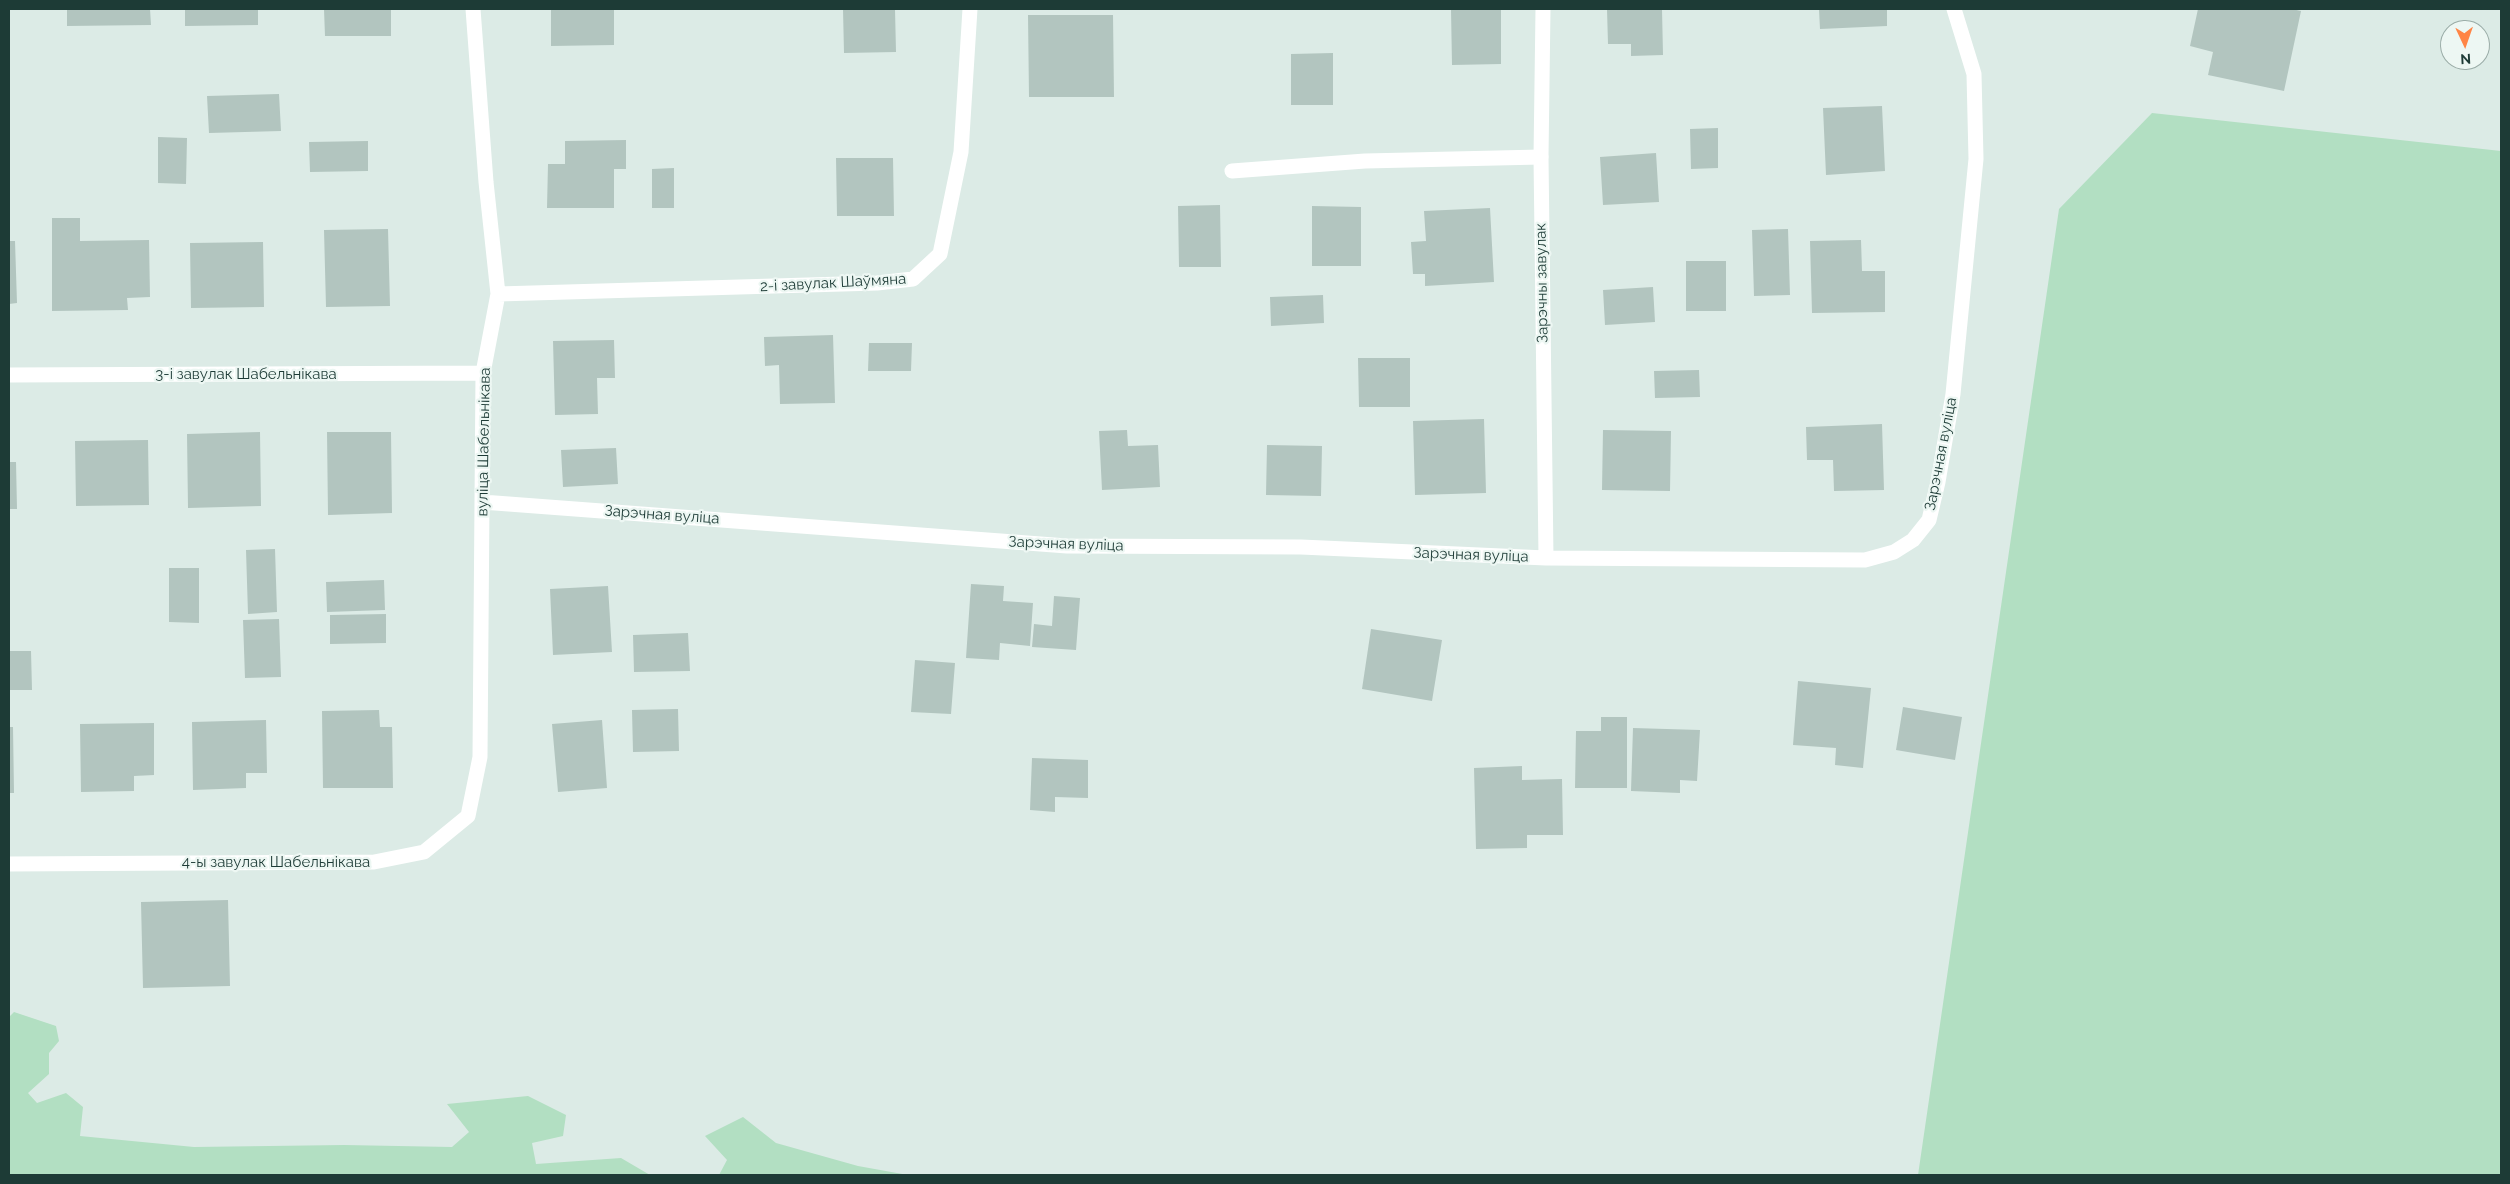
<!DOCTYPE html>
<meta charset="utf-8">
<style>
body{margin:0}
#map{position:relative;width:2510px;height:1184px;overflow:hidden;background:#dcebe6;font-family:Raleway,sans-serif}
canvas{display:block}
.frame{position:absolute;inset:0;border:10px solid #1d3b36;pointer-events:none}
.north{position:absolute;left:2440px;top:20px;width:50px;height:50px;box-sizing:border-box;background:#edf7f3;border:1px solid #9aaca7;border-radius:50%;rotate:177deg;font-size:14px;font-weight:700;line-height:20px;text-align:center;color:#1d3b36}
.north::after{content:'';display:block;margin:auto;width:18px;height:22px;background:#ff8546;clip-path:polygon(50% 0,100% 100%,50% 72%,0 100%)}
</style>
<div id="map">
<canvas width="2510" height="1184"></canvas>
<div class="frame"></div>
<div class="north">N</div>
</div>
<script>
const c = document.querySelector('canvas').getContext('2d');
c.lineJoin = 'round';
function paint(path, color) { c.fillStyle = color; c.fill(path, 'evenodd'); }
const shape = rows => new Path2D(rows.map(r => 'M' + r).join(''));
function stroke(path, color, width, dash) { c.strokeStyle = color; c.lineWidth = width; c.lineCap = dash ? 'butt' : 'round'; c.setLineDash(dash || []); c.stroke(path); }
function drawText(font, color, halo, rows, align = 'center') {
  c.font = font + ' Raleway,sans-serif'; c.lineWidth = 4.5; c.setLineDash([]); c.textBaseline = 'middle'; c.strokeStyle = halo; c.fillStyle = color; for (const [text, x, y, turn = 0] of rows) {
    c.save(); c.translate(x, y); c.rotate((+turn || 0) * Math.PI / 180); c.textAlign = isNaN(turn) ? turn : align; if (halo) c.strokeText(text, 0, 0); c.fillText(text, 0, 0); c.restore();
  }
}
paint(shape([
 [2152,113,2501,151,2501,1175,1918,1175,2059,209],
 [14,1012,56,1026,59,1041,49,1053,49,1074,28,1093,37,1103,66,1093,83,1107,80,1136,194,1147,344,1145,452,1147,469,1132,447,1104,528,1096,566,1115,563,1136,532,1143,536,1164,621,1158,650,1175,9,1175,9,1017],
 [743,1117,776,1143,858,1166,908,1175,719,1175,727,1160,705,1136]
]), '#b2dfc2');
paint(shape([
 [67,9,150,9,151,25,67,26],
 [185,9,258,9,258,25,185,26],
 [324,9,391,9,391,36,325,36],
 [551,9,614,9,614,45,551,46],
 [843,9,895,9,896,52,844,53],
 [1451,9,1501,9,1501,64,1452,65],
 [1607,9,1662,9,1663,55,1631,56,1631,44,1608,44],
 [1819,9,1887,9,1887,26,1820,29],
 [2198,9,2292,9,2301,11,2284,91,2208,75,2213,52,2190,46],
 [1028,15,1113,15,1114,97,1029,97],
 [1333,53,1333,105,1291,105,1291,54],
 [279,94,281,131,209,133,207,96],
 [1882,106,1885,171,1826,175,1823,108],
 [1718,128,1718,168,1691,169,1690,129],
 [158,137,187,138,186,184,158,183],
 [626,140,626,169,614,169,614,208,547,208,548,164,565,164,565,141],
 [368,141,368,171,310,172,309,142],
 [1656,153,1659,202,1603,205,1600,157],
 [836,158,893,158,894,216,837,216],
 [674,168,674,208,652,208,652,169],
 [1220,205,1221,267,1179,267,1178,206],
 [1312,206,1361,207,1361,266,1312,266],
 [1490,208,1494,282,1425,286,1425,274,1413,274,1411,242,1426,241,1424,211],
 [52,218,80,218,80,241,149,240,150,297,127,298,128,310,52,311],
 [388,229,390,306,326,307,324,230],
 [1788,229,1790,295,1754,296,1752,230],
 [1861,240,1862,271,1885,271,1885,312,1812,313,1810,241],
 [9,241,15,241,17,303,9,304],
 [263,242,264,307,191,308,190,243],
 [1686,261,1726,261,1726,311,1686,311],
 [1653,287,1655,322,1605,325,1603,290],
 [1323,295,1324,323,1271,326,1270,297],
 [833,335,835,403,780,404,779,365,765,366,764,337],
 [614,340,615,378,597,378,598,414,555,415,553,341],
 [869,343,912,343,911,371,868,371],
 [1358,358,1410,358,1410,407,1359,407],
 [1699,370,1700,397,1655,398,1654,371],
 [1484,419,1486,493,1415,495,1413,421],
 [1882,424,1884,490,1834,491,1833,460,1807,460,1806,427],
 [1127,430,1128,446,1158,445,1160,487,1102,490,1099,431],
 [1603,430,1671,431,1670,491,1602,490],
 [260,432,261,506,188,508,187,434],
 [327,432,391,432,392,513,328,515],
 [148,440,149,505,76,506,75,441],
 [1267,445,1322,446,1321,496,1266,495],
 [616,448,618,484,563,487,561,450],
 [9,462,16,462,17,509,9,509],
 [275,549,277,612,248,614,246,550],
 [169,568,199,568,199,623,169,622],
 [384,580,385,610,327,612,326,582],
 [971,584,1004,586,1003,601,1033,603,1030,646,1000,643,999,660,966,658],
 [608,586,612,652,553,655,550,589],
 [1054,596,1080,598,1076,650,1032,647,1034,624,1052,626],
 [386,614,386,643,330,644,330,615],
 [279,619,281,677,245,678,243,620],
 [1371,629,1442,640,1432,701,1362,689],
 [688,633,690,671,634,672,633,635],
 [9,651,31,651,32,690,9,690],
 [915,660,955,663,951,714,911,712],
 [1798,681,1871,688,1863,768,1835,765,1836,748,1793,745],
 [1903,707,1962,717,1955,760,1896,750],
 [678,709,679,751,633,752,632,710],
 [379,710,380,727,392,727,393,788,323,788,322,711],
 [1601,717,1627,717,1627,788,1575,788,1576,731,1601,731],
 [266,720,267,773,246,773,246,788,193,790,192,722],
 [602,720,607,788,558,792,552,724],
 [154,723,154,775,134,776,134,791,81,792,80,724],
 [9,727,13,727,14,793,9,793],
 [1633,728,1700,730,1697,781,1680,780,1680,793,1631,791],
 [1032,758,1088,760,1088,798,1055,797,1055,812,1030,810],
 [1522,766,1522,780,1562,779,1563,835,1527,835,1527,848,1476,849,1474,768],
 [228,900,230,986,143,988,141,902]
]), '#b2c5bf');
stroke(shape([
 [1232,171,1365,161,1541,157]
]), '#fff', 15);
stroke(shape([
 [1543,9,1541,157,1546,558],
 [498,294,877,283,913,279,940,254,961,152,970,9],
 [9,375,483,373],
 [482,502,1067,546,1301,547,1546,558,1865,560,1894,552,1913,540,1929,520,1938,482,1953,394,1976,159,1974,74,1954,9],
 [9,864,374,862,424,852,468,816,480,757,483,373,498,294,486,182,473,9]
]), '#fff', 15);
drawText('15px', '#1d3b36', '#edf7f3', [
 ["2-і завулак Шаўмяна",833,283,-3],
 ["Зарэчны завулак",1542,283,-91],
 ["3-і завулак Шабельнікава",246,374],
 ["вуліца Шабельнікава",484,442,-89],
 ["Зарэчная вуліца",1941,454,-79],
 ["Зарэчная вуліца",662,515,4],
 ["Зарэчная вуліца",1066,544,2],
 ["Зарэчная вуліца",1471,555,2],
 ["4-ы завулак Шабельнікава",276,862]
]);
</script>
